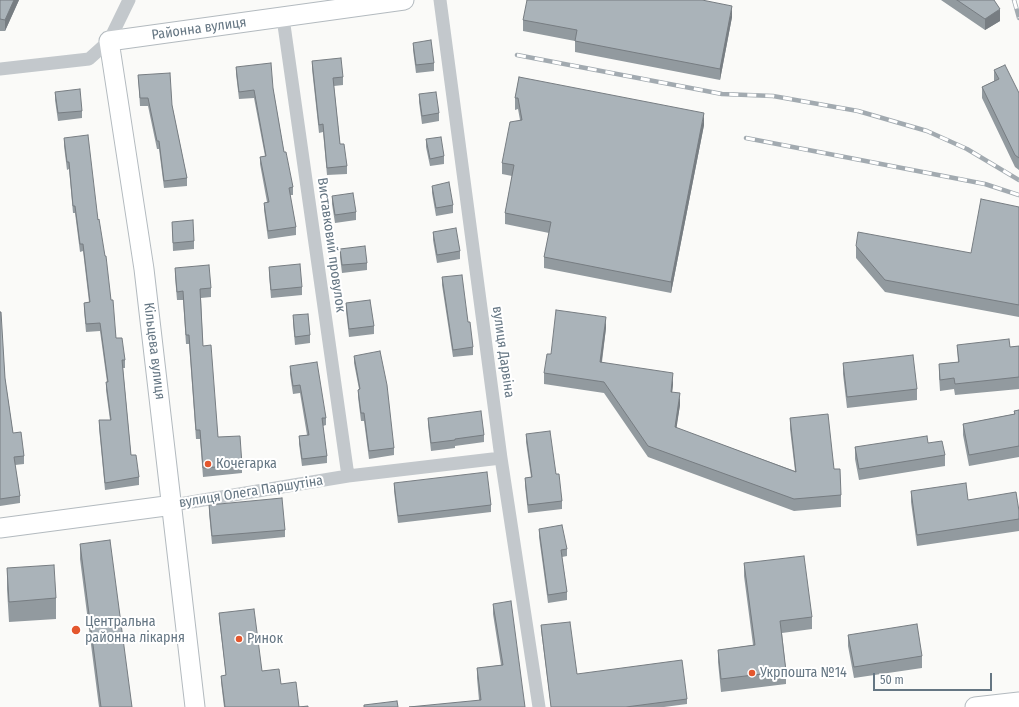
<!DOCTYPE html>
<meta charset="utf-8">
<style>
body{margin:0}
#map{position:relative;width:1019px;height:707px;overflow:hidden;background:#fafaf8;font-family:"Fira Sans Condensed",sans-serif}
canvas{display:block}
.scale{position:absolute;left:873px;top:673px;width:119px;height:18px;box-sizing:border-box;border:2px solid #657683;border-top:0;padding-left:5px;font-size:12px;line-height:14px;white-space:nowrap;color:#657683;-webkit-text-stroke:3px #fff;paint-order:stroke}
</style>
<div id="map">
<canvas width="1019" height="707"></canvas>
<div class="scale">50 m</div>
</div>
<script>
const c = document.querySelector('canvas').getContext('2d');
c.lineJoin = 'round';
const shape = rows => new Path2D(rows.map(r => 'M' + r).join(''));
function stroke(path, color, width, dash) { c.strokeStyle = color; c.lineWidth = width; c.lineCap = dash ? 'butt' : 'round'; c.setLineDash(dash || []); c.stroke(path); }
function paint(path, color) { c.fillStyle = color; c.fill(path, 'evenodd'); }
function drawText(font, color, halo, rows, align = 'center') {
  c.font = font + ' "Fira Sans Condensed",sans-serif'; c.lineWidth = 4; c.setLineDash([]); c.textBaseline = 'middle'; c.strokeStyle = halo; c.fillStyle = color; for (const [text, x, y, turn = 0] of rows) {
    c.save(); c.translate(x, y); c.rotate((+turn || 0) * Math.PI / 180); c.textAlign = isNaN(turn) ? turn : align; if (halo) c.strokeText(text, 0, 0); c.fillText(text, 0, 0); c.restore();
  }
}
const secondary = shape([
 [0,528,173,505],
 [195,707,144,269,109,41,404,0],
 [975,707,1019,702]
]);
stroke(secondary, '#b3babf', 21);
stroke(shape([
 [440,0,501,458,539,707],
 [283,18,348,476],
 [0,69,89,59,109,41,129,0],
 [173,505,348,476,501,458]
]), '#c3c8cc', 13);
stroke(secondary, '#fff', 19);
const rail = shape([
 [1014,0,1019,18],
 [517,55,722,94,773,96,858,111,927,131,967,149,1019,180],
 [746,138,985,184,1019,195]
]);
stroke(rail, '#a2aab0', 4.5);
stroke(rail, '#fff', 3, [9]);
paint(shape([
 [0,0,19,0,5,31,0,31],
 [941,0,994,0,1000,21,985,30],
 [732,17,720,80,575,52,575,41,523,31,523,20],
 [413,43,434,63,434,71,416,73,413,50],
 [312,61,343,77,343,85,334,86,340,144,347,166,347,174,327,175,323,132,319,133,312,69],
 [236,67,273,88,284,152,293,187,293,195,290,195,296,227,296,235,268,239,264,210,264,203,267,202,260,164,260,157,265,156,254,98,239,99,236,74],
 [994,70,1019,93,1019,170,1015,167,982,98,982,87,994,81],
 [138,75,172,105,187,178,187,186,164,188,159,149,157,149,148,106,140,106],
 [519,77,704,125,671,293,544,268,544,257,549,233,505,224,505,213,512,176,502,174,502,163,520,120,518,109,515,110,515,98],
 [55,92,82,111,82,118,58,121,55,100],
 [419,94,439,113,439,121,422,124,419,102],
 [64,138,98,220,111,300,116,338,125,360,125,368,123,368,131,455,139,477,139,485,105,490,99,428,99,420,110,420,106,390,106,382,107,382,100,331,86,332,84,310,84,303,89,302,83,251,80,252,75,213,73,213,69,169,67,170,64,146],
 [426,139,444,156,444,164,430,166,426,147],
 [432,186,453,205,453,213,436,216,432,193],
 [332,196,356,212,356,220,335,223,332,204],
 [1019,207,1019,317,885,292,856,258,856,246,971,253],
 [172,222,194,241,194,249,173,251],
 [433,232,460,251,460,259,437,263,433,240],
 [340,249,367,263,367,270,342,273,340,257],
 [269,267,302,287,302,295,271,298,269,275],
 [175,268,211,288,211,297,201,298,203,346,218,437,242,465,242,473,203,477,200,439,196,439,189,344,186,344,183,300,177,300,175,277],
 [442,277,468,322,473,347,473,355,453,357,442,285],
 [346,303,374,326,374,334,349,337,346,311],
 [0,312,5,378,13,433,24,456,24,464,15,465,20,496,20,503,0,506],
 [293,315,310,335,310,343,295,345,293,323],
 [606,328,602,362,673,384,672,392,680,405,676,428,795,471,790,429,790,418,834,469,841,495,841,507,794,511,648,457,604,393,544,384,544,373,551,354],
 [957,345,1010,347,1019,346,1019,389,955,395,954,389,940,391,939,376,939,364,958,362],
 [354,356,394,448,394,455,369,459,364,421,361,421,358,397,358,390,359,389,354,363],
 [843,363,917,389,917,400,847,408,843,374],
 [290,366,326,418,326,425,323,426,327,456,327,463,302,466,299,444,299,436,307,435,300,393,293,394,290,374],
 [1019,410,1019,457,969,466,963,435,963,424,1014,414,1014,411],
 [428,418,484,435,484,442,455,446,455,448,431,451,428,425],
 [526,434,556,474,562,501,562,509,528,513,525,486,525,478,531,477,526,442],
 [928,443,945,455,945,466,859,480,855,459,855,447],
 [394,483,491,505,491,512,398,523,394,491],
 [911,491,968,500,1019,511,1019,531,917,546,911,502],
 [209,505,285,530,285,537,212,544,209,513],
 [539,529,567,549,567,556,562,557,567,592,567,600,548,603,539,537],
 [80,544,132,707,99,707,80,559],
 [744,563,812,617,812,629,782,633,786,671,786,684,721,692,718,662,718,650,753,645,744,576],
 [7,568,56,598,56,619,9,622,7,589],
 [493,604,525,707,479,700,477,678,477,668,501,665,493,614],
 [219,613,262,671,281,684,299,707,308,707,224,707,221,682,221,676,226,675,219,619],
 [541,625,577,674,687,699,687,704,664,707,551,707,541,630],
 [848,635,922,656,922,668,854,678,848,646]
]), '#929a9f');
paint(shape([
 [14,0,19,0,5,31,5,20],
 [732,6,732,17,720,80,720,69],
 [1000,9,1000,21,985,30,985,19],
 [704,113,704,125,671,293,671,282],
 [606,317,606,328,600,373,600,362],
 [673,373,673,384,671,403,671,392],
 [680,393,680,405,675,438,675,427]
]), '#777d82');
const building = shape([
 [0,0,14,0,5,20,0,19,0,0],
 [527,0,702,0,732,6,720,69,575,41,577,30,523,20,527,0],
 [957,0,994,0,1000,9,985,19,957,0],
 [431,40,434,63,416,65,413,43,431,40],
 [341,58,343,77,333,78,340,144,344,144,347,166,327,168,323,124,319,125,312,61,341,58],
 [271,63,273,88,284,152,286,152,293,187,289,188,296,227,268,231,264,203,269,202,260,157,266,156,254,90,239,92,236,67,271,63],
 [1005,65,1019,93,1019,158,1015,155,982,87,999,79,994,70,1005,65],
 [170,73,172,105,187,178,164,181,159,141,157,141,148,98,140,98,138,75,170,73],
 [519,77,704,113,671,282,544,257,551,222,505,213,514,165,502,163,510,122,522,120,518,98,515,98,519,77],
 [80,89,82,111,58,113,55,92,80,89],
 [436,92,439,113,422,116,419,94,436,92],
 [88,135,98,220,99,219,105,256,106,256,111,300,113,300,116,338,122,338,125,360,122,360,131,455,136,455,139,477,105,483,99,420,111,420,106,382,108,382,100,323,86,324,84,303,90,302,83,244,80,244,75,206,73,206,69,162,67,162,64,138,88,135],
 [441,137,444,156,430,159,426,139,441,137],
 [449,182,453,205,436,208,432,186,449,182],
 [353,193,356,212,335,215,332,196,353,193],
 [981,199,1019,207,1019,305,885,280,856,246,858,232,971,253,981,199],
 [193,220,194,241,173,243,172,222,193,220],
 [456,228,460,251,437,255,433,232,456,228],
 [365,246,367,263,342,265,340,249,365,246],
 [300,264,302,287,271,290,269,267,300,264],
 [209,265,211,288,200,289,203,346,211,345,218,437,240,436,242,465,203,468,200,430,196,430,189,335,186,335,183,291,177,292,175,268,209,265],
 [462,275,468,322,470,322,473,347,453,350,442,277,462,275],
 [370,300,374,326,349,329,346,303,370,300],
 [556,310,606,317,600,362,673,373,671,392,680,393,675,427,796,472,790,418,828,414,834,469,840,469,841,495,794,499,648,446,604,382,544,373,547,354,551,354,556,310],
 [0,312,1,312,5,378,13,433,21,432,24,456,14,457,20,496,0,499,0,312],
 [308,314,310,335,295,337,293,315,308,314],
 [1009,339,1010,347,1019,346,1019,377,955,384,954,378,940,380,939,364,959,362,957,345,1009,339],
 [380,351,387,385,394,448,369,451,364,413,361,413,358,390,360,389,354,356,380,351],
 [913,355,917,389,847,397,843,363,913,355],
 [317,362,326,418,322,418,327,456,302,459,299,436,309,435,300,385,293,386,290,366,317,362],
 [1019,410,1019,446,969,455,963,424,1015,414,1014,411,1019,410],
 [481,411,484,435,455,439,455,440,431,443,428,418,481,411],
 [550,431,556,474,559,474,562,501,528,505,525,478,532,477,526,434,550,431],
 [927,436,928,443,942,441,945,455,859,469,855,447,927,436],
 [487,472,491,505,398,516,394,483,487,472],
 [966,483,968,500,1016,492,1019,511,1019,519,917,535,911,491,966,483],
 [282,498,285,530,212,536,209,505,282,498],
 [562,525,567,549,561,550,567,592,548,595,539,529,562,525],
 [110,540,132,707,101,707,80,544,110,540],
 [804,556,812,617,780,621,786,671,721,679,718,650,755,645,744,563,804,556],
 [54,565,56,598,9,602,7,568,54,565],
 [511,601,525,707,409,707,481,700,477,668,503,665,493,604,511,601],
 [254,609,262,671,279,669,281,684,296,682,299,707,308,706,308,707,225,707,221,676,226,675,219,613,254,609],
 [570,622,577,674,682,660,687,699,626,707,551,707,541,625,570,622],
 [917,624,922,656,854,667,848,635,917,624],
 [397,701,398,707,364,707,364,705,397,701]
]);
paint(building, '#aab3b9');
stroke(building, '#777d82', 1);
for (const [x, y, r, color] of [
 [208,464,4,"#e4572e"],
 [76,630,5,"#e4572e"],
 [239,639,4,"#e4572e"],
 [752,673,4,"#e4572e"]
]) { const dot = new Path2D(); dot.arc(x, y, r, 0, 2 * Math.PI); c.fillStyle = color; c.fill(dot); stroke(dot, '#fff', 1.5); }
drawText('14px', '#657683', '#fff', [
 ["Районна вулиця",199,29,-8],
 ["Виставковий провулок",331,245,82],
 ["Кільцева вулиця",154,351,83],
 ["вулиця Дарвіна",503,352,82],
 ["вулиця Олега Паршутіна",251,492,-9]
]);
drawText('14px', '#657683', '#fff', [
 ["Кочегарка",216,464],
 ["Центральна",85,622],
 ["районна лікарня",85,638],
 ["Ринок",247,639],
 ["Укрпошта №14",760,673]
], 'left');
</script>
